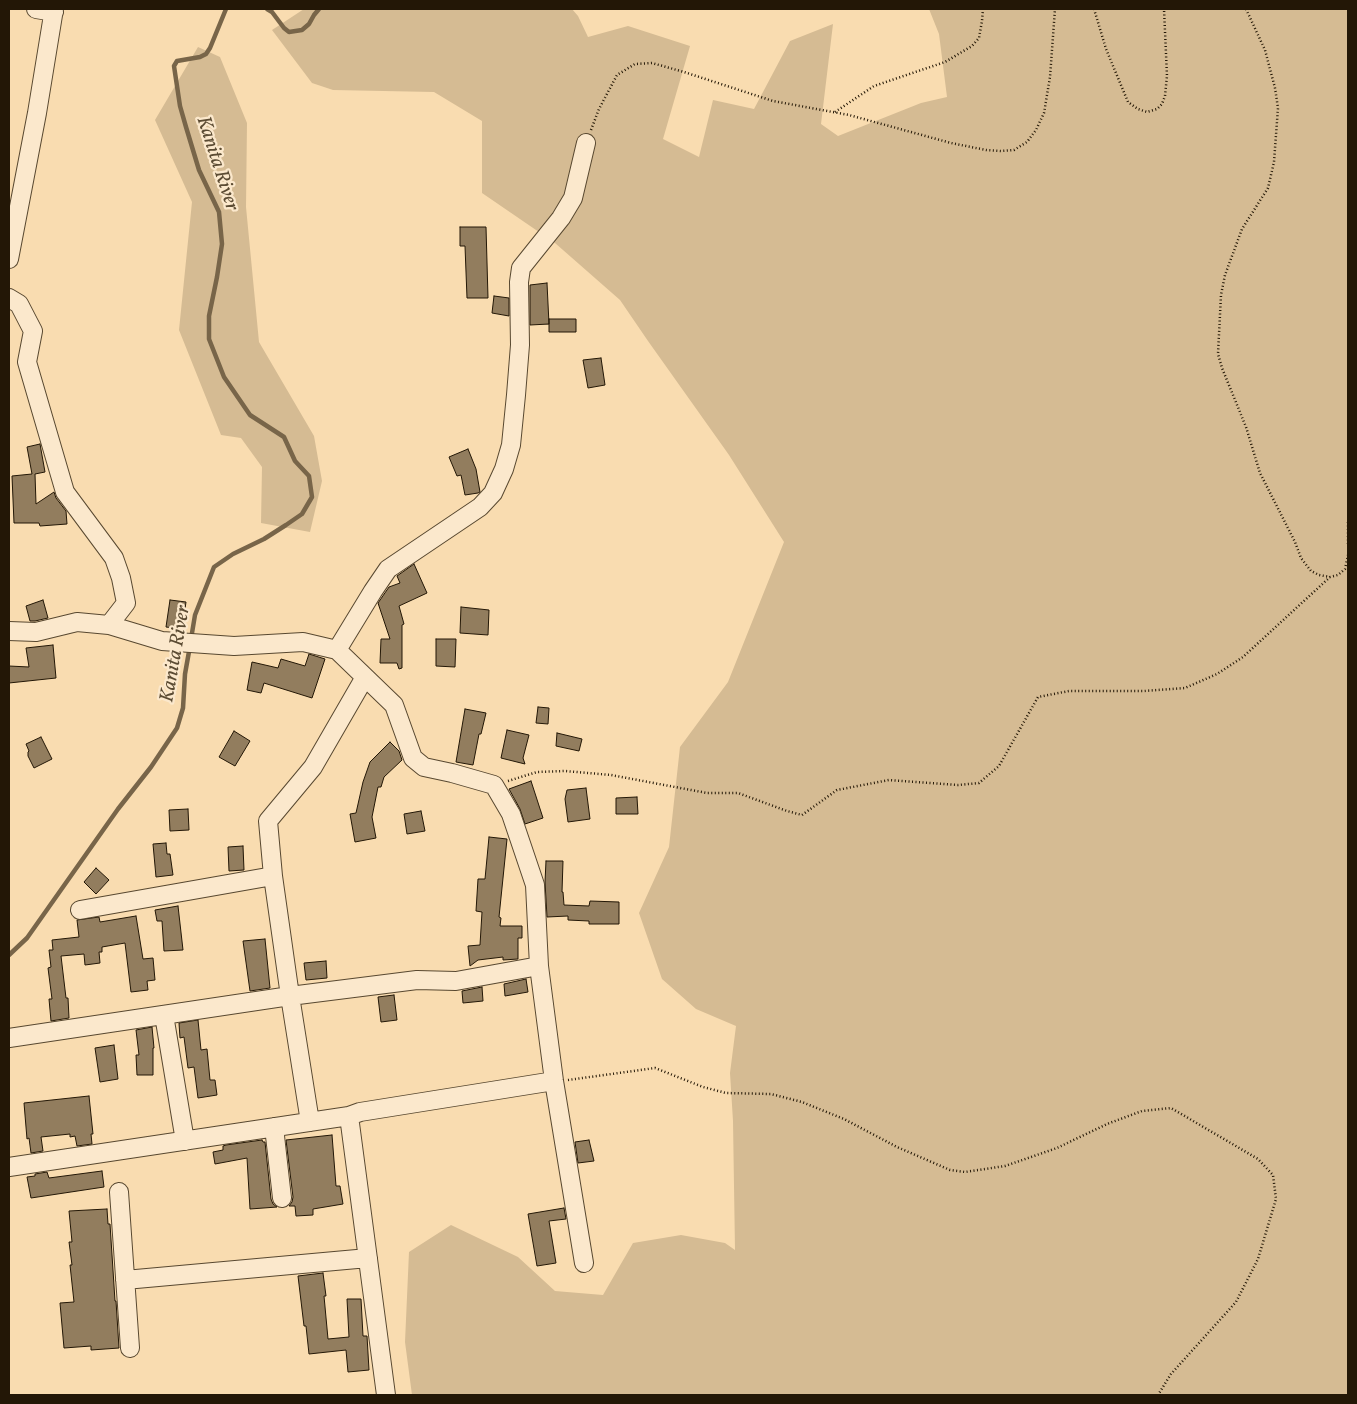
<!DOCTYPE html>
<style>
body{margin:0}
#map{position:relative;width:1357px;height:1404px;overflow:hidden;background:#f9dcb0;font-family:Vollkorn,serif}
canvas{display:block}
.frame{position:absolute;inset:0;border:10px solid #231706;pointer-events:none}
</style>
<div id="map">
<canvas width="1357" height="1404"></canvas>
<div class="frame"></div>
</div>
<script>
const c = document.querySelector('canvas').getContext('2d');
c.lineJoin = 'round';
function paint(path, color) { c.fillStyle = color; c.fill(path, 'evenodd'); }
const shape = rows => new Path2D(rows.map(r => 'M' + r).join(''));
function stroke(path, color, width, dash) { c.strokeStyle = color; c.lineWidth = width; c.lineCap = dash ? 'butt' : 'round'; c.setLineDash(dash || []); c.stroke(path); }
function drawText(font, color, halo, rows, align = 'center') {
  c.font = font + ' Vollkorn,serif'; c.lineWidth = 4.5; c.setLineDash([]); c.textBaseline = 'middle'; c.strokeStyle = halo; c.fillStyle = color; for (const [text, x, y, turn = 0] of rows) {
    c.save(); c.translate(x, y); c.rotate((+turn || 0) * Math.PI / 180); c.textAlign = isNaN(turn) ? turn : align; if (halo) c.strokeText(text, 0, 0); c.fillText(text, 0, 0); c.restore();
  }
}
paint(shape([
 [304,9,572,9,578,16,588,37,628,26,690,46,663,139,699,157,713,100,754,109,790,41,833,24,821,124,838,136,921,103,947,97,939,34,929,9,1348,9,1348,1395,412,1395,405,1342,409,1252,451,1225,518,1257,555,1291,603,1295,633,1243,681,1235,725,1243,735,1250,733,1121,730,1073,736,1026,696,1009,662,979,639,913,669,847,680,747,728,682,784,542,729,455,648,341,620,300,555,243,482,193,482,121,434,92,333,90,312,83,272,30],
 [198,47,220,57,247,123,246,207,259,342,314,436,322,481,310,532,261,523,262,467,241,438,221,435,179,330,192,202,155,120]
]), '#d5bb93');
stroke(shape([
 [267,9,272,12,284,28,289,32,302,30,309,24,314,15,319,9],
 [191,639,195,615,214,567,233,554,264,539,286,525,302,514,312,497,309,476,295,461,284,437,250,415,224,377,209,339,209,316,217,277,222,244,219,212,199,170,186,127,180,106,174,66,177,61,200,57,206,54,210,48,226,9],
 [9,955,27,938,118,809,151,767,177,728,183,708,185,674,190,646]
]), '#786549', 4.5);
const building = shape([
 [460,227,486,227,488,298,467,298,465,246,460,246,460,227],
 [547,283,549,324,530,325,530,285,547,283],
 [494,296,509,298,509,316,492,313,494,296],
 [549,319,576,319,576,332,549,332,549,319],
 [601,358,605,385,588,388,583,360,601,358],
 [40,444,45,472,35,474,36,504,54,492,56,498,66,511,67,524,40,526,39,523,14,523,12,476,32,474,27,447,40,444],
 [468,449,476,469,480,492,478,493,465,495,461,475,457,476,449,457,468,449],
 [414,564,427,593,399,606,404,624,402,625,402,668,399,669,397,663,380,663,381,639,390,639,378,603,389,587,400,583,397,576,414,564],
 [43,600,48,618,35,621,30,621,26,606,43,600],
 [170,600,186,602,182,629,166,627,170,600],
 [461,607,489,610,488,635,460,633,461,607],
 [436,639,456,639,455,667,436,666,436,639],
 [53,645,56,678,9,683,9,666,29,667,26,648,53,645],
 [309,654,325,659,312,698,264,683,261,693,247,690,252,662,278,668,281,659,305,666,309,654],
 [538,707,549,708,548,724,536,723,538,707],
 [465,709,486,713,481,734,479,734,473,765,456,762,465,709],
 [507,730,529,735,523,758,525,764,501,758,507,730],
 [234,731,250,741,235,766,219,757,234,731],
 [557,733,582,739,579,751,556,746,557,733],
 [41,737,52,759,34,768,28,756,28,752,29,751,26,744,41,737],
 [390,742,399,751,402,760,384,777,381,787,378,787,372,817,376,838,355,842,350,814,356,813,363,782,370,762,390,742],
 [531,781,543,818,525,824,520,809,509,789,531,781],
 [586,788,590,819,568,822,565,799,567,790,586,788],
 [637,797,638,814,616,814,616,798,637,797],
 [188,809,189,830,170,831,169,810,188,809],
 [421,811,425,831,407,834,404,814,421,811],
 [489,837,507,839,499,917,501,918,500,926,522,926,522,938,518,938,518,959,503,960,503,957,478,960,470,966,468,946,480,945,482,912,476,911,478,879,485,879,489,837],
 [166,843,167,854,170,854,173,875,156,877,153,844,166,843],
 [243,846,244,870,229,871,228,847,243,846],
 [546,861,563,861,562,892,563,892,564,905,589,906,590,901,619,902,619,924,589,924,589,921,568,920,568,916,547,917,545,882,546,861],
 [96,868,109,880,96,894,84,882,96,868],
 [178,906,183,950,164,951,162,921,157,921,155,910,178,906],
 [136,916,143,959,153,958,155,980,147,981,148,990,131,992,125,943,102,947,102,952,99,952,100,963,85,965,84,954,61,956,66,998,68,998,69,1018,51,1021,49,999,52,999,48,968,51,967,49,950,53,950,52,940,79,937,77,920,99,917,100,922,136,916],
 [265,939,270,988,250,991,243,941,265,939],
 [326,961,327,978,306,980,304,963,326,961],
 [526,979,528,992,505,996,504,984,526,979],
 [482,987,483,1001,463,1003,462,991,482,987],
 [394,995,397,1020,381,1022,378,997,394,995],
 [198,1020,201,1050,207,1049,210,1080,215,1080,217,1095,198,1098,194,1067,188,1068,184,1037,180,1038,179,1023,198,1020],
 [152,1027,154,1048,153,1048,153,1075,137,1075,136,1055,139,1055,136,1030,152,1027],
 [114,1045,118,1079,100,1082,95,1048,114,1045],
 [89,1096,93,1134,91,1134,92,1144,77,1146,75,1136,70,1137,70,1134,41,1137,43,1151,31,1153,29,1138,27,1139,24,1103,89,1096],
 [332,1135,336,1186,340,1186,343,1204,313,1209,313,1215,296,1216,295,1206,289,1206,292,1202,293,1197,286,1140,332,1135],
 [262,1140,263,1142,265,1142,271,1199,273,1204,277,1207,250,1209,247,1158,215,1164,213,1152,223,1150,223,1146,226,1145,262,1140],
 [589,1140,594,1161,578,1163,575,1142,589,1140],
 [102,1171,104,1187,31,1198,27,1177,35,1176,35,1174,47,1172,49,1178,102,1171],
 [564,1208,566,1219,549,1221,556,1263,537,1266,528,1214,564,1208],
 [107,1209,108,1224,110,1224,115,1301,116,1301,119,1348,91,1350,91,1346,64,1348,60,1303,74,1302,70,1265,72,1265,69,1242,72,1242,69,1211,107,1209],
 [323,1273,326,1296,324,1296,328,1339,349,1337,347,1299,361,1299,363,1336,367,1336,369,1370,348,1372,346,1350,309,1354,306,1326,304,1326,298,1276,323,1273]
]);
paint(building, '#927d5e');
stroke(building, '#231706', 1);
const minor = shape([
 [36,9,54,12],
 [9,259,37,113,54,9],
 [9,298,19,304,33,331,27,362,65,492,114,558,121,578,126,603,109,625],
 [9,631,36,632,77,622,109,625,162,641,234,646,303,642,337,650,373,591,388,569,480,507,493,493,504,469,511,445,516,395,520,345,519,282,521,268,561,218,573,198,586,143],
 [337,650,394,705,413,758,424,767,452,773,494,785,511,814,535,885,539,966,554,1081,584,1263],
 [80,910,273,876],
 [164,1015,185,1141],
 [9,1038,290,996,417,980,456,981,539,966],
 [349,1116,386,1395],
 [310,1122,290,996,273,876,268,821,313,767,365,677],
 [274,1127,282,1198],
 [9,1167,349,1116,360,1112,554,1081],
 [119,1192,130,1348],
 [125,1280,368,1258]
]);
stroke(minor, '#584830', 20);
stroke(shape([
 [1094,9,1106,49,1128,102,1138,109,1147,112,1157,109,1162,104,1165,96,1167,76,1164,9],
 [1246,9,1265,50,1275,88,1278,108,1274,162,1268,188,1242,229,1225,275,1221,295,1218,354,1222,368,1246,427,1260,473,1295,542,1301,558,1311,571,1319,575,1330,577,1338,575,1345,569,1348,555],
 [835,112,874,86,945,62,972,46,979,38,982,21,983,9],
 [591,130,599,109,617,75,635,64,652,63,684,72,773,101,849,115,951,143,986,150,1001,151,1014,150,1027,142,1036,130,1044,113,1050,77,1055,9],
 [1348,522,1348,544],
 [508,781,537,772,565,771,611,775,707,793,738,793,787,811,802,815,837,790,889,780,958,785,979,783,999,766,1038,697,1069,691,1144,691,1185,688,1217,674,1243,657,1330,577],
 [568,1080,655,1068,703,1087,726,1093,771,1094,802,1102,844,1119,897,1147,950,1170,965,1172,1005,1166,1057,1148,1107,1124,1142,1111,1171,1108,1258,1159,1273,1175,1276,1199,1258,1259,1236,1302,1171,1374,1158,1395]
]), '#231706', 2.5, [1, 2.5]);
stroke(minor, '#fbe8cc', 18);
drawText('italic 20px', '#5b4b33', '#fbe8cc', [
 ["Kanita River",216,164,72],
 ["Kanita River",177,654,-80]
]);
</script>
